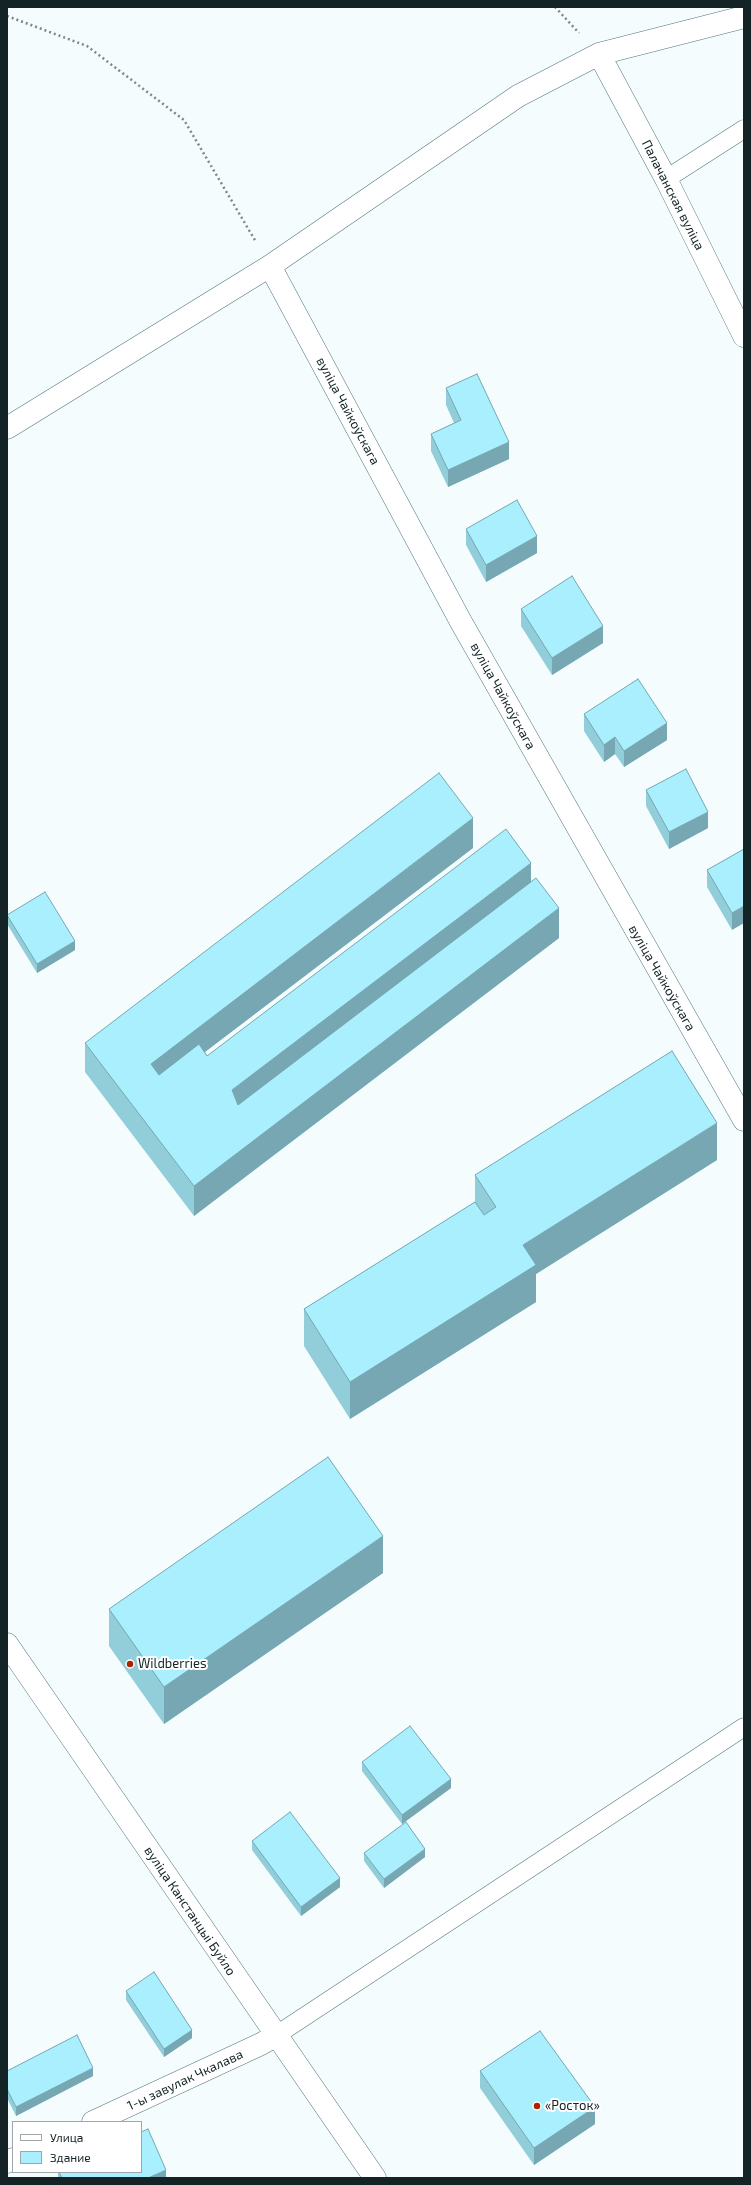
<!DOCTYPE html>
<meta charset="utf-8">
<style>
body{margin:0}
#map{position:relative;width:751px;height:2185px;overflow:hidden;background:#f4fcfd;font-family:"Exo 2",sans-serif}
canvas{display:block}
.frame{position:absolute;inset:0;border:8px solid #142326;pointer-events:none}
.legend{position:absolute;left:12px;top:2121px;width:130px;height:52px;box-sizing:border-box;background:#fff;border:1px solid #a1a7a8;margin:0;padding:5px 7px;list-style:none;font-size:12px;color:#142326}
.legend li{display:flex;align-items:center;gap:8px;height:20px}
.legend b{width:20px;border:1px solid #a1a7a8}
</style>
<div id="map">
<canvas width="751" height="2185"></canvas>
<div class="frame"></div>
<ul class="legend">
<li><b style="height:5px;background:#fff"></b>Улица</li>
<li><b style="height:11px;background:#a9effe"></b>Здание</li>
</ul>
</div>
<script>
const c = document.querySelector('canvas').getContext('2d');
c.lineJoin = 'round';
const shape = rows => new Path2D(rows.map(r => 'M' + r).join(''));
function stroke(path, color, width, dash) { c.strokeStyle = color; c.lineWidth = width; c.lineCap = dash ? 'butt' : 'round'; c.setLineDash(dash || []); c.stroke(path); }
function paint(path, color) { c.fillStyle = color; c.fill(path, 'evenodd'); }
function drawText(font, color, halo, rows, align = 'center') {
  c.font = font + ' "Exo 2",sans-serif'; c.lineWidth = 4; c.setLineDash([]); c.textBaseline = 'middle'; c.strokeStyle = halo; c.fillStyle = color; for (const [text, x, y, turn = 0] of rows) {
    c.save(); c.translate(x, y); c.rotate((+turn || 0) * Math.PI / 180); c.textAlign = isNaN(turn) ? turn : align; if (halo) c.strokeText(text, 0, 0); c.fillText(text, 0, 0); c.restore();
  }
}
const lane = shape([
 [666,179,744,129],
 [275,2036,744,1727]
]);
const street = shape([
 [599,54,666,179,744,336],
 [270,266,461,622,744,1120],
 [7,428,270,266,518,96,599,54,744,17],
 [7,1644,375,2178],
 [93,2122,261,2044,275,2036],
 [7,2162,13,2159]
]);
stroke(lane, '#53767e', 19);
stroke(street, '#53767e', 23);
stroke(shape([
 [555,7,579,33],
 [7,16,87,46,184,120,256,242]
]), '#7c888a', 2.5, [2, 3]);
stroke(lane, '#fff', 18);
stroke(street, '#fff', 22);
paint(shape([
 [446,388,509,459,448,487,431,451,431,434,454,423,446,405],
 [466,529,537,553,486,582,466,545],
 [521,609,603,643,552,675,521,626],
 [584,714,667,740,624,767,615,754,604,762,584,731],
 [646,790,708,828,669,849,646,806],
 [473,848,205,1052,207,1056,531,881,559,938,194,1216,85,1072,85,1043],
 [744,849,732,930,707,887,707,870],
 [7,915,75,950,37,973,7,924],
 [717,1160,536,1274,536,1302,350,1419,304,1346,304,1309,475,1202,475,1175],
 [383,1573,164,1724,109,1646,109,1609],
 [362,1762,451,1788,402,1824,362,1771],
 [252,1841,340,1887,301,1916,252,1850],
 [364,1853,425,1857,384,1888,364,1861],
 [126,1991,192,2038,164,2057,126,2000],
 [7,2071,93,2076,16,2116,7,2098],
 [480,2071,595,2124,534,2165,480,2088],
 [58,2172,141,2172,166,2178,58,2178]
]), '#91ceda');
paint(shape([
 [509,442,509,459,448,487,448,470],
 [537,536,537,553,486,582,486,565],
 [603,626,603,643,552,675,552,658],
 [667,723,667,740,624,767,624,751],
 [615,737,615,754,604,762,604,745],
 [708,812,708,828,669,849,669,832],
 [473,818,473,848,151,1093,151,1064],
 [531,863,531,892,232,1120,232,1090],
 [744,906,744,923,732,930,732,913],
 [559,908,559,938,194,1216,194,1186],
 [75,941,75,950,37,973,37,964],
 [717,1123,717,1160,536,1274,536,1302,350,1419,350,1382,523,1245],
 [383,1536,383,1573,164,1724,164,1687],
 [451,1779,451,1788,402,1824,402,1815],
 [425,1849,425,1857,384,1888,384,1879],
 [340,1878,340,1887,301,1916,301,1907],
 [192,2030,192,2038,164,2057,164,2049],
 [93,2068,93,2076,16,2116,16,2107],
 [595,2107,595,2124,534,2165,534,2148],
 [166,2170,166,2178,148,2178]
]), '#76a7b2');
const building = shape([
 [477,374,509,442,448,470,431,434,461,420,446,388,477,374],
 [517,500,537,536,486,565,466,529,517,500],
 [572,576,603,626,552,658,521,609,572,576],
 [638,679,667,723,624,751,615,737,604,745,584,714,638,679],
 [686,769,708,812,669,832,646,790,686,769],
 [439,773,473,818,151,1064,159,1075,199,1044,207,1056,506,829,531,863,232,1090,238,1105,536,878,559,908,194,1186,85,1043,439,773],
 [744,849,744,906,732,913,707,870,744,849],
 [45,892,75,941,37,964,7,915,45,892],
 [672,1051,717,1123,523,1245,536,1265,350,1382,304,1309,475,1202,484,1215,496,1207,475,1175,672,1051],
 [328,1457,383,1536,164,1687,109,1609,328,1457],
 [410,1726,451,1779,402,1815,362,1762,410,1726],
 [290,1812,340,1878,301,1907,252,1841,290,1812],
 [406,1822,425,1849,384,1879,364,1853,406,1822],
 [154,1972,192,2030,164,2049,126,1991,154,1972],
 [540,2031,595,2107,534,2148,480,2071,540,2031],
 [77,2035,93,2068,16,2107,7,2089,7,2071,77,2035],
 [148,2129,166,2170,148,2178,62,2178,59,2172,141,2172,141,2132,148,2129]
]);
paint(building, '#a9effe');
stroke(building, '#76a7b2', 1);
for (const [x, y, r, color] of [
 [130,1664,4,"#af2200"],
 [537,2106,4,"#af2200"]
]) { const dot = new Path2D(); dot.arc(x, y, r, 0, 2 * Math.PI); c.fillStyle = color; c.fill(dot); stroke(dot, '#fff', 1.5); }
drawText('13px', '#142326', '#fff', [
 ["Палачанская вуліца",673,195,63],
 ["вуліца Чайкоўскага",348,411,62],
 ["вуліца Чайкоўскага",503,696,61],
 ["вуліца Чайкоўскага",662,978,60],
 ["вуліца Канстанцыі Буйло",190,1911,56],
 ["1-ы завулак Чкалава",185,2080,-25]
]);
drawText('13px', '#142326', '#fff', [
 ["Wildberries",138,1664],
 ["«Росток»",545,2106]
], 'left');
</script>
